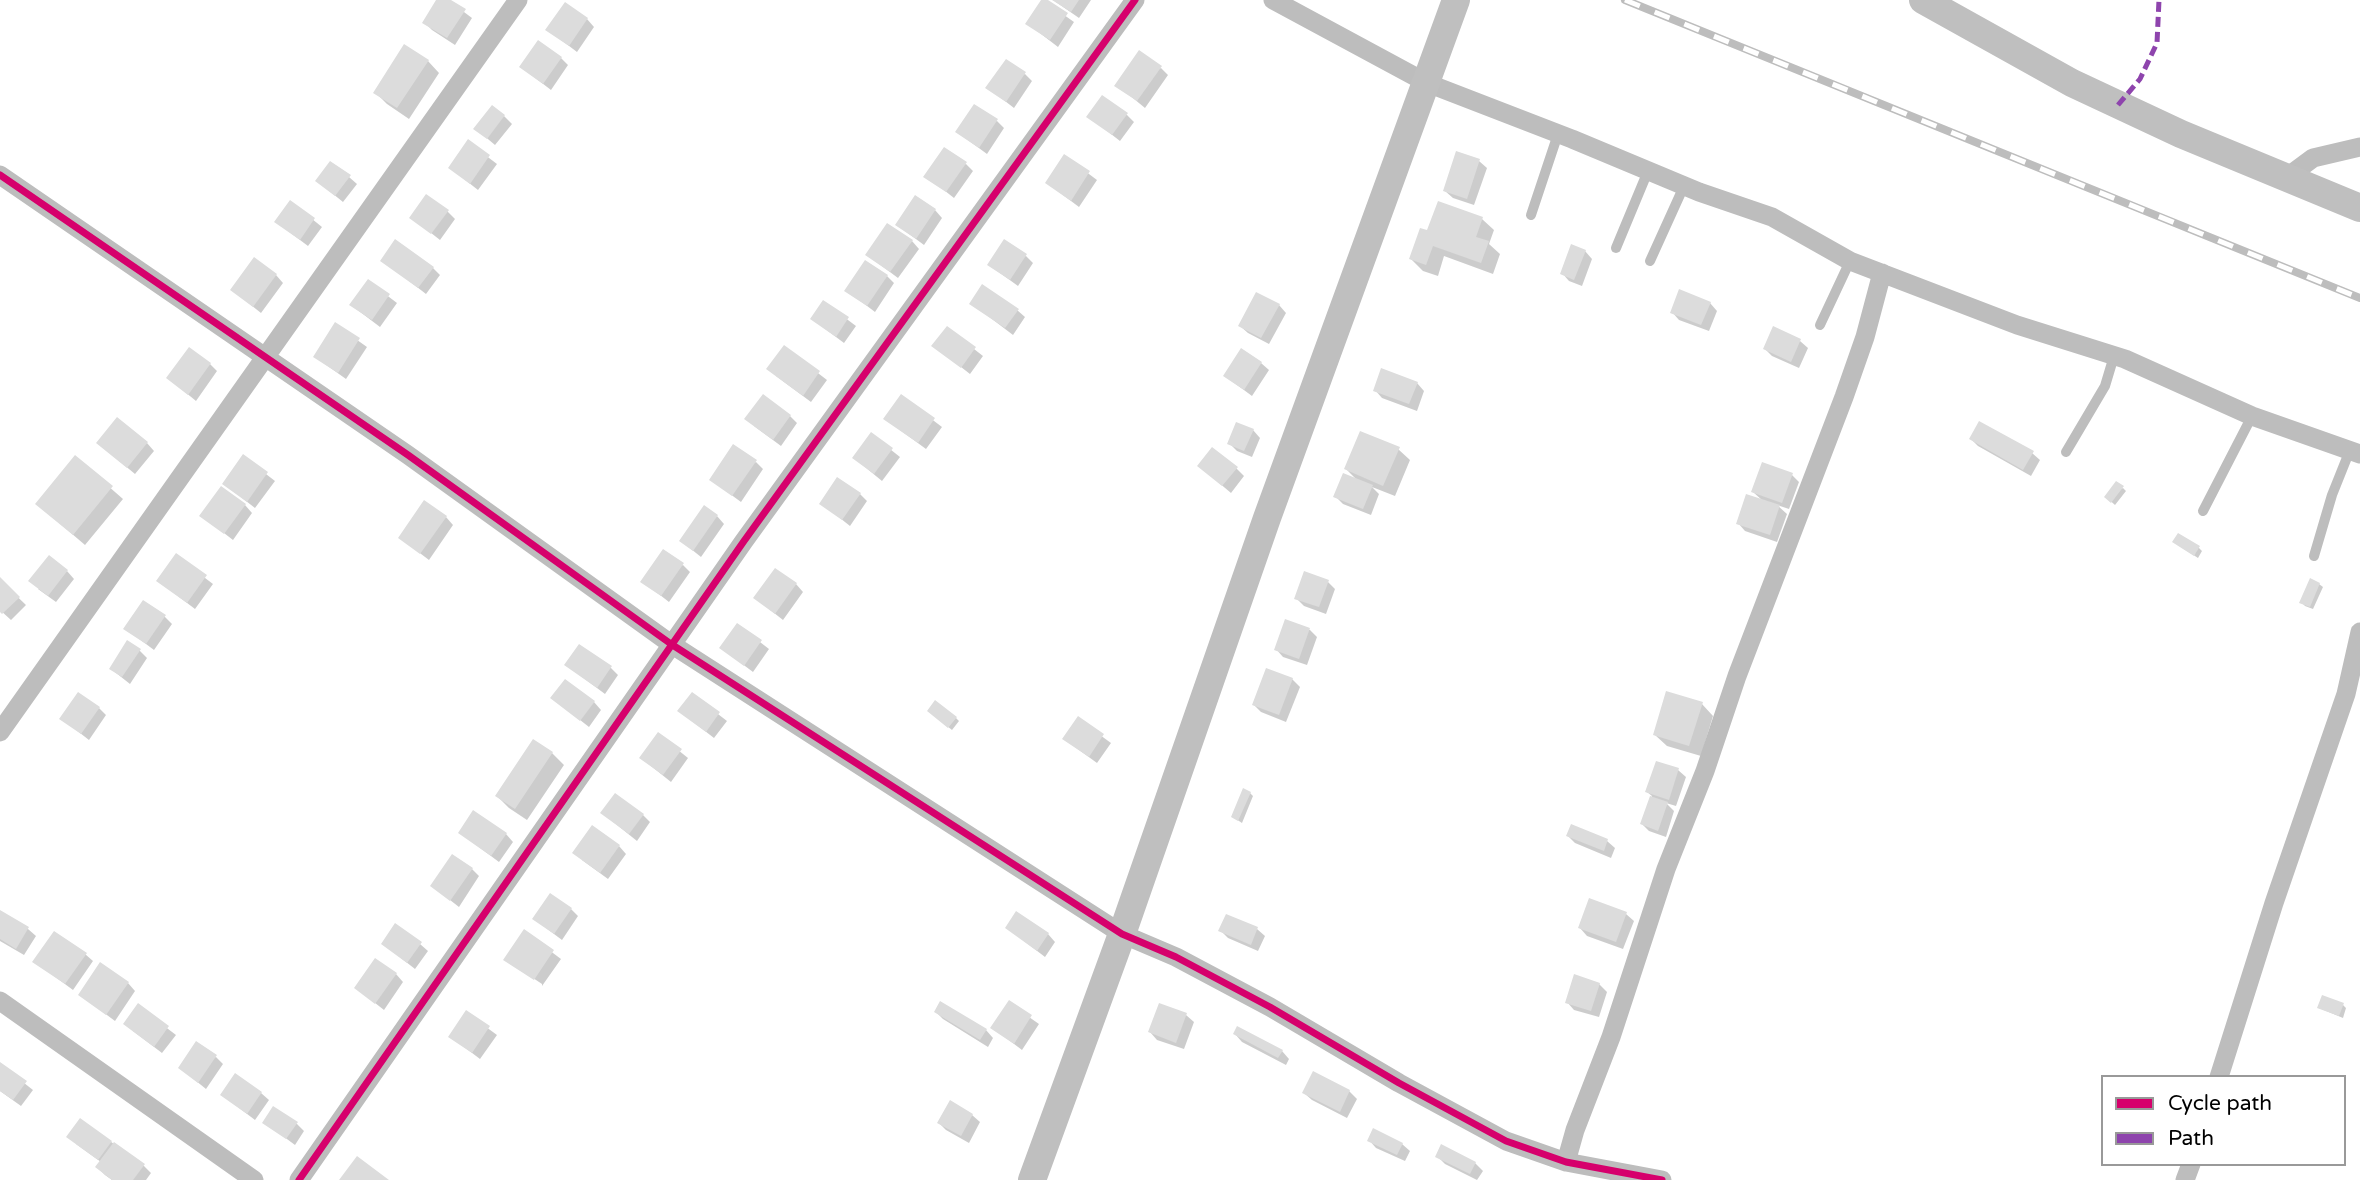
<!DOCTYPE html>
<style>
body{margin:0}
#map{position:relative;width:2360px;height:1180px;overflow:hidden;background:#fff;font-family:"Varela Round",sans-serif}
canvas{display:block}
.legend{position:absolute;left:2101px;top:1075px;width:245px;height:91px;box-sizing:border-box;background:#fff;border:2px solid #999;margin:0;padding:9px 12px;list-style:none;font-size:21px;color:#000}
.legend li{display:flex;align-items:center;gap:14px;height:35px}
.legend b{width:35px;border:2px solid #999}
</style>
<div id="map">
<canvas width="2360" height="1180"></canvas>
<ul class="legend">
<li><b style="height:9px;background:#d6006c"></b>Cycle path</li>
<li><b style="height:9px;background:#8e44ad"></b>Path</li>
</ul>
</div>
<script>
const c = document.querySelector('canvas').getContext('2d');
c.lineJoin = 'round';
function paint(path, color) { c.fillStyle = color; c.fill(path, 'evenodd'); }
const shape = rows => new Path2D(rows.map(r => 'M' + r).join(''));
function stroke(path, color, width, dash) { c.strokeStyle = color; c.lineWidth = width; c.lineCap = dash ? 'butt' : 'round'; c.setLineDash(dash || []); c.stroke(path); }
paint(shape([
 [438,0,448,0,472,18,455,45,432,30,424,22],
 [1043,0,1074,22,1058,47,1028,24],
 [1053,0,1091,0,1079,18],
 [587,19,594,27,577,52,548,30],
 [561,58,568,65,551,90,521,67],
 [428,61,439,73,409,119,387,104,375,92],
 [1161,68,1168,75,1145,108,1117,85],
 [1025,74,1032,81,1014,108,988,88],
 [1127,115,1134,122,1120,141,1089,117],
 [504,116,512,124,495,145,476,129],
 [997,121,1004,128,987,154,957,132],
 [468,142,497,164,478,190,450,168],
 [1065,156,1097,180,1079,207,1047,183],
 [1479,161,1487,168,1474,205,1453,198,1445,191],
 [966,164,973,171,954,198,926,176],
 [349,177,357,184,343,202,317,181],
 [291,202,322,227,308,246,276,222],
 [1439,203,1482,219,1494,230,1489,244,1500,254,1493,274,1444,256,1438,276,1423,271,1411,259,1428,233],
 [935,210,942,218,924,245,897,225],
 [447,211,455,219,440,240,412,218],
 [912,241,919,249,898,278,867,255],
 [1585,251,1592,259,1582,286,1569,281,1562,273],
 [1026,256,1033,263,1018,286,989,265],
 [382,260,433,268,440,275,426,294],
 [276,275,283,283,261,313,232,290],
 [887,276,894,283,875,312,846,290],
 [368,281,397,303,380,327,351,305],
 [824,302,856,326,844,343,812,319],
 [971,303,1017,310,1025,317,1013,335],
 [1710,303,1717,311,1709,331,1679,320,1672,312],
 [1279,305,1286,313,1269,344,1248,333,1240,326],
 [336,325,367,347,346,379,315,357],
 [947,328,983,356,970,374,934,346],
 [1800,341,1808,348,1799,368,1772,356,1765,349],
 [784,347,827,380,811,402,776,376],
 [1261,363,1269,370,1252,396,1225,376],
 [210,364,217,371,196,401,168,378],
 [1417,383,1424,391,1417,411,1382,398,1375,390],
 [901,396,942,427,926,449,885,419],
 [790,416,797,423,781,446,754,426],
 [1253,430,1260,438,1252,457,1237,451,1229,443],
 [871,434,900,457,882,481,854,458],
 [1971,439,2032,453,2040,460,2031,476,1978,446],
 [147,443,154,451,135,474,106,450],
 [1398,449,1410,460,1395,496,1372,487,1379,494,1371,515,1343,504,1335,496,1358,481,1346,469],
 [75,457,123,499,85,545,37,504],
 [244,457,275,481,255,508,224,484],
 [756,462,763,469,741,502,711,480],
 [1199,466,1236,468,1244,476,1231,493],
 [1792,475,1799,482,1789,509,1777,505,1787,514,1777,542,1745,531,1738,523,1763,501,1753,492],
 [2123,488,2126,491,2115,505,2106,497],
 [860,494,867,501,850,526,821,503],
 [245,505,252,513,233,540,202,516],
 [717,516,724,524,701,557,681,541],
 [446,517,453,525,429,560,400,538],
 [2178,545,2199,548,2202,551,2198,558],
 [176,556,213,584,195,609,158,581],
 [683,565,690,572,669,602,642,581],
 [67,571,74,579,56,602,38,589],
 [0,580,26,605,11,620,0,610],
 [1328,582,1335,589,1326,614,1304,606,1296,598],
 [796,584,803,592,783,620,755,598],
 [2319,584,2323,587,2313,609,2305,606,2301,602],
 [164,616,172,624,154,650,126,629],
 [1286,621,1310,630,1317,637,1307,665,1283,657,1276,649],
 [738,625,769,649,753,672,721,648],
 [139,650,147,658,130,684,111,669],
 [566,665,611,668,618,675,605,694],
 [1292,679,1300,687,1286,722,1261,712,1254,705],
 [692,694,727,721,714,738,679,711],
 [552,698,594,702,601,710,589,727],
 [1702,704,1713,716,1701,756,1667,746,1655,735],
 [99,708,106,715,89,740,62,719],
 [932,714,956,718,959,721,952,730],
 [1078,719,1111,743,1097,763,1064,739],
 [658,734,688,758,671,782,641,758],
 [552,753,564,765,527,820,509,808,497,796],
 [1678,770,1686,777,1676,806,1666,803,1674,811,1666,837,1649,831,1642,824,1652,796,1647,792],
 [1250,793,1253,796,1242,823,1233,817],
 [602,813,643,815,650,822,637,841],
 [460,833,506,834,513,842,499,862],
 [1568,836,1607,841,1615,848,1611,858,1575,843],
 [619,846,626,854,608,879,582,860],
 [472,869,479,876,459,907,432,886],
 [571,909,578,916,562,940,534,919],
 [0,912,28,929,36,936,24,955,0,941],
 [1626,914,1634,921,1623,949,1587,936,1580,928],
 [1007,928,1048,934,1055,942,1045,957],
 [1257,929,1265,936,1258,951,1228,938,1220,930],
 [525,932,561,959,542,986,542,984,506,960],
 [383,944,420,944,428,951,415,969],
 [85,954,93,961,73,990,35,962],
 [396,974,403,982,384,1010,356,988],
 [128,983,135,991,115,1021,80,995],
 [1599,984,1607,992,1599,1017,1574,1010,1567,1002],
 [1009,1003,1039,1024,1022,1050,993,1028],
 [1160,1005,1186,1015,1194,1022,1184,1049,1157,1040,1150,1032],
 [2343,1005,2346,1008,2343,1018,2319,1008],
 [138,1006,176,1035,162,1053,133,1031],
 [936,1012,986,1030,993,1038,988,1047,943,1019],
 [467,1013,497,1035,480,1059,451,1037],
 [1235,1034,1282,1051,1289,1059,1286,1065,1242,1042],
 [216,1057,223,1064,206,1089,180,1068],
 [0,1064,33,1090,21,1106,0,1091],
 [1314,1074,1349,1091,1357,1099,1347,1118,1312,1100,1304,1093],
 [261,1093,269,1100,255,1120,222,1095],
 [972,1115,980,1122,969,1143,946,1130,939,1123],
 [81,1120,144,1166,151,1173,146,1180,112,1180,105,1175,97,1167,101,1162,76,1144],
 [264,1122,297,1124,304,1131,295,1145],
 [1369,1140,1402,1144,1410,1151,1405,1161,1376,1148],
 [1437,1156,1475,1163,1483,1171,1477,1180,1445,1164]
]), '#0003');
paint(shape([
 [436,0,451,0,466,9,447,38,422,23],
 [1041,0,1048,0,1068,13,1050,40,1025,24],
 [1052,0,1079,0,1071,12],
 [565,2,588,18,569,46,545,30],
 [538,40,562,57,543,84,519,67],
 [404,44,429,60,397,108,373,93],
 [1139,50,1162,66,1137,101,1114,86],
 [1006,59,1026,72,1006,102,985,88],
 [1102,95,1128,113,1112,135,1086,117],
 [974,104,998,119,979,148,955,132],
 [492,105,505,115,487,139,473,129],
 [468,139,490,155,470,184,448,168],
 [944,147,967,162,946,192,923,177],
 [1456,151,1480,159,1467,199,1443,191],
 [1064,154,1090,171,1071,201,1045,183],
 [330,161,351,175,335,196,315,181],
 [426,194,449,210,431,234,409,218],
 [915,195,936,209,916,239,895,225],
 [290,200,315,218,300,240,274,222],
 [1438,201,1483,217,1476,237,1489,241,1481,263,1433,246,1426,265,1409,259,1420,228,1427,230],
 [887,223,913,240,890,272,865,255],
 [395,239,434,267,418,288,380,261],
 [1004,239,1027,254,1010,280,987,265],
 [1571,244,1586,250,1574,280,1560,274],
 [254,257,277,274,253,307,230,290],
 [865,260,888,275,867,306,844,291],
 [368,279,390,294,372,320,349,305],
 [982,284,1019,309,1005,328,969,304],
 [1679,289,1711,302,1701,325,1670,313],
 [1256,292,1280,304,1261,338,1238,326],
 [823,300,849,317,836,337,810,319],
 [335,322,360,338,338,373,313,357],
 [947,326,976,347,961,368,931,346],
 [1773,326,1801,339,1791,362,1763,349],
 [784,345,820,371,803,396,766,369],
 [189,347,211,363,188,395,166,378],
 [1241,348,1262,362,1244,390,1223,376],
 [1381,368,1418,382,1409,404,1373,391],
 [763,394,791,415,773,440,744,419],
 [901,394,935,418,918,443,883,419],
 [117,417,148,442,127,468,96,443],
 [1979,421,2034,451,2023,470,1969,439],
 [1236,422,1254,429,1244,451,1227,444],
 [1360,431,1400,447,1383,486,1344,469],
 [871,432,893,448,874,474,852,458],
 [733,444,757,460,732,496,709,480],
 [1212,447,1238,467,1222,486,1197,466],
 [243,454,268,472,247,502,222,484],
 [75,455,113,486,73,535,35,504],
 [1762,462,1793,473,1782,503,1751,492],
 [1343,473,1373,485,1363,509,1333,497],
 [837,477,861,493,842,520,819,504],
 [2116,481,2124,486,2111,503,2104,497],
 [221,486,246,504,224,534,199,516],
 [1746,494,1780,505,1770,535,1736,524],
 [424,500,447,516,420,554,398,538],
 [704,505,718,515,693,551,679,541],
 [2178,533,2200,546,2194,556,2172,542],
 [663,549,684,563,661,596,640,582],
 [176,553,207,575,187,603,156,581],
 [49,555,68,570,48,596,28,581],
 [775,568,797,583,775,614,753,598],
 [1304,571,1329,580,1319,607,1294,599],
 [0,577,20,597,2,614,0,612],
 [2310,578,2320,583,2310,607,2299,603],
 [143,600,166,615,146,644,123,629],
 [1285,619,1310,628,1299,659,1274,650],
 [737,623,762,640,744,666,719,648],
 [127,640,141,649,122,677,109,669],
 [579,644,612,666,597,688,564,665],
 [1266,668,1293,678,1279,715,1252,705],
 [565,679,595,701,580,721,550,698],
 [1666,691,1703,702,1689,746,1653,735],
 [78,692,100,707,81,734,59,719],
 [692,692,720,712,706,732,677,711],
 [935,700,957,717,948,728,927,711],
 [1078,716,1104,734,1089,757,1062,739],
 [658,732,682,749,663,775,639,758],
 [533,739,553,752,515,809,495,796],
 [1656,761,1679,768,1669,800,1645,792],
 [1243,788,1251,792,1238,821,1231,817],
 [615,793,644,814,629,834,600,813],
 [1650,796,1668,802,1658,831,1640,824],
 [473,810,507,833,491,856,458,833],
 [1571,824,1608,839,1604,851,1566,836],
 [592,825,620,845,600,873,572,853],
 [452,854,473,868,450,901,430,886],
 [550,893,572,908,554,934,532,919],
 [1589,898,1627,912,1616,942,1578,928],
 [0,910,29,927,16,949,0,939],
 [1016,911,1049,933,1037,951,1005,928],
 [1226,914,1258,927,1251,945,1218,931],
 [395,923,422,942,407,963,381,944],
 [524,929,554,950,534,980,503,960],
 [54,931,87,953,65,984,32,962],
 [375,958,397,973,375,1004,354,988],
 [100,962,129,982,106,1015,78,995],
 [1574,974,1600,983,1591,1011,1565,1003],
 [2322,995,2344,1003,2339,1016,2317,1008],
 [1009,1000,1032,1015,1014,1044,990,1028],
 [940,1001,987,1029,980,1040,934,1012],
 [138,1003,169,1026,154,1047,123,1024],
 [1159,1003,1187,1013,1176,1043,1148,1032],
 [466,1010,490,1026,472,1053,448,1037],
 [1237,1026,1283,1050,1278,1058,1233,1034],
 [196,1041,217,1055,198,1083,178,1068],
 [0,1062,27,1081,13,1100,0,1091],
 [1313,1071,1350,1090,1340,1112,1302,1093],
 [235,1073,262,1092,247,1114,220,1095],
 [950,1100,973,1114,961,1136,937,1123],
 [273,1106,298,1122,286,1139,262,1123],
 [80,1118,112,1141,98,1160,66,1137],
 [1373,1128,1403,1143,1397,1155,1367,1141],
 [114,1142,145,1164,133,1180,112,1180,95,1167],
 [1441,1144,1476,1162,1470,1174,1435,1157],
 [357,1156,389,1180,339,1180]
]), '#dcdcdc');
stroke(shape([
 [1531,215,1558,134],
 [1616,248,1648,171],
 [1650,261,1684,186],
 [1820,325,1850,261],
 [2066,452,2105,386,2114,356],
 [2203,511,2252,416],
 [2314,556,2332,495,2350,450]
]), '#bdbdbd', 10);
stroke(shape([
 [1273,0,1427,83,1572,139,1699,192,1772,217,1850,261,2017,325,2125,359,2252,416,2360,454],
 [0,175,408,455,671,644,1122,934,1176,957,1270,1007,1399,1083,1506,1141,1566,1162,1662,1180],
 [2286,178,2313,158,2360,147],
 [0,732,518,0],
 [0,1001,254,1180],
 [2219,1077,2274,903,2346,694,2360,632],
 [1566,1162,1575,1130,1611,1037,1666,869,1705,771,1737,676,1844,397,1865,337,1882,273],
 [299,1180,744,541,1135,0],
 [2185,1180,2191,1164]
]), '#bdbdbd', 19);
stroke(shape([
 [1923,0,2072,83,2181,134,2360,208],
 [1032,1180,1122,934,1267,518,1456,0]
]), '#bfbfbf', 28);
const rail = shape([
 [1625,0,2360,298]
]);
stroke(rail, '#bdbdbd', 8);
stroke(rail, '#fff', 5, [16]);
stroke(shape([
 [2118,105,2140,79,2157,43,2159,0]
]), '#8e44ad', 5, [10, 5]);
stroke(shape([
 [0,175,408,455,671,644,1122,934,1176,957,1270,1007,1399,1083,1506,1141,1566,1162,1662,1180],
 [299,1180,744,541,1135,0]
]), '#d6006c', 7);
</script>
